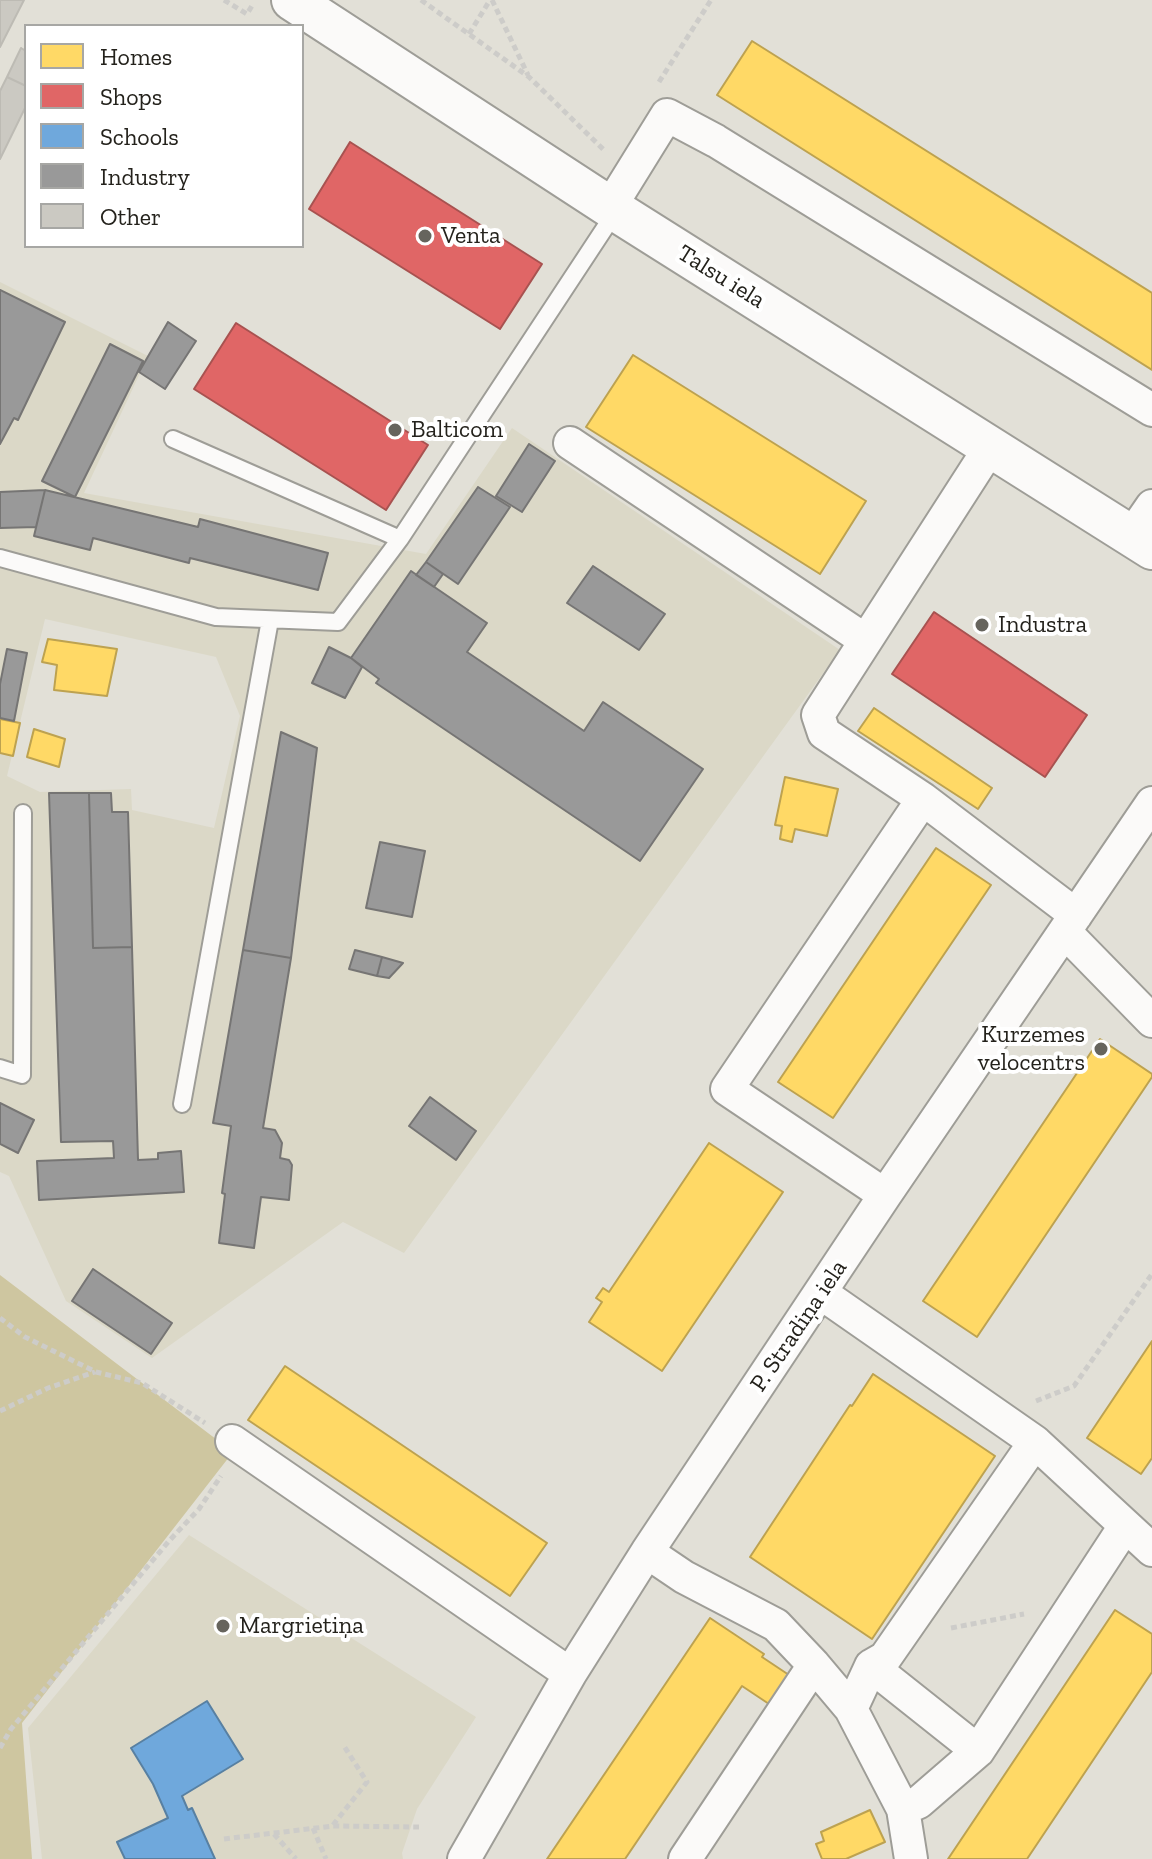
<!DOCTYPE html>
<meta charset="utf-8">
<style>
body{margin:0}
#map{position:relative;width:1152px;height:1859px;overflow:hidden;background:#e2e0d7;font-family:"Zilla Slab",serif}
canvas{display:block}
.legend{position:absolute;left:24px;top:24px;width:280px;height:224px;box-sizing:border-box;background:#fff;border:2px solid #a7a7a4;margin:0;padding:10px 14px;list-style:none;font-size:24px;color:#24221c}
.legend li{display:flex;align-items:center;gap:16px;height:40px}
.legend b{width:40px;border:2px solid #a7a7a4}
</style>
<div id="map">
<canvas width="1152" height="1859"></canvas>
<ul class="legend">
<li><b style="height:22px;background:#ffd966"></b>Homes</li>
<li><b style="height:22px;background:#e06666"></b>Shops</li>
<li><b style="height:22px;background:#6fa8dc"></b>Schools</li>
<li><b style="height:22px;background:#999"></b>Industry</li>
<li><b style="height:22px;background:#cbc9c2"></b>Other</li>
</ul>
</div>
<script>
const c = document.querySelector('canvas').getContext('2d');
c.lineJoin = 'round';
function paint(path, color) { c.fillStyle = color; c.fill(path, 'evenodd'); }
const shape = rows => new Path2D(rows.map(r => 'M' + r).join(''));
function stroke(path, color, width, dash) { c.strokeStyle = color; c.lineWidth = width; c.lineCap = dash ? 'butt' : 'round'; c.setLineDash(dash || []); c.stroke(path); }
function drawText(font, color, halo, rows, align = 'center') {
  c.font = font + ' "Zilla Slab",serif'; c.lineWidth = 8; c.setLineDash([]); c.textBaseline = 'middle'; c.strokeStyle = halo; c.fillStyle = color; for (const [text, x, y, turn = 0] of rows) {
    c.save(); c.translate(x, y); c.rotate((+turn || 0) * Math.PI / 180); c.textAlign = isNaN(turn) ? turn : align; if (halo) c.strokeText(text, 0, 0); c.fillText(text, 0, 0); c.restore();
  }
}
paint(shape([
 [0,282,148,356,84,493,426,554,512,428,840,650,404,1253,343,1222,152,1358,66,1301,9,1176,0,1172],
 [45,619,216,657,240,716,214,828,132,810,131,789,40,792,7,776],
 [189,1535,476,1717,417,1809,402,1853,403,1859,42,1859,28,1728]
]), '#dbd8c7');
paint(shape([
 [0,1275,233,1452,22,1723,32,1859,0,1859]
]), '#cec6a0');
const homes = shape([
 [752,41,1152,293,1152,370,717,95,752,41],
 [633,355,866,501,820,574,586,427,633,355],
 [48,639,117,649,107,696,54,690,57,665,42,662,48,639],
 [874,708,992,788,978,809,858,731,874,708],
 [0,719,20,723,13,756,0,753,0,719],
 [34,729,65,739,59,767,27,757,34,729],
 [785,777,838,789,827,836,795,829,792,842,780,839,782,826,775,825,785,777],
 [936,848,991,885,833,1118,778,1082,936,848],
 [1100,1039,1152,1074,1152,1077,977,1337,923,1301,1100,1039],
 [709,1143,783,1192,662,1371,589,1322,602,1302,596,1298,603,1288,609,1292,709,1143],
 [1152,1341,1152,1458,1141,1474,1087,1438,1152,1341],
 [285,1366,547,1543,510,1596,248,1420,285,1366],
 [873,1374,995,1456,872,1639,750,1557,850,1405,852,1406,873,1374],
 [1115,1610,1152,1634,1152,1672,1027,1859,948,1859,1115,1610],
 [710,1618,764,1654,762,1657,789,1675,769,1704,742,1686,625,1859,547,1859,710,1618],
 [870,1810,885,1842,846,1859,822,1859,816,1844,824,1841,821,1832,870,1810]
]);
paint(homes, '#ffd966');
stroke(homes, '#bda250', 2);
const shops = shape([
 [350,142,542,264,500,329,309,209,350,142],
 [236,323,428,445,386,510,194,389,236,323],
 [934,612,1087,715,1045,777,892,674,934,612]
]);
paint(shops, '#e06666');
stroke(shops, '#a85250', 2);
const schools = shape([
 [207,1701,243,1759,182,1796,188,1810,192,1808,215,1859,125,1859,117,1842,168,1818,153,1784,131,1748,207,1701]
]);
paint(schools, '#6fa8dc');
stroke(schools, '#5880a2', 2);
const industry = shape([
 [0,290,65,322,18,420,14,418,0,444,0,290],
 [168,322,196,341,165,389,139,372,168,322],
 [110,344,143,361,75,497,42,481,110,344],
 [529,444,555,461,522,512,496,496,529,444],
 [478,487,510,507,458,584,426,562,478,487],
 [45,490,36,527,0,528,0,492,45,490],
 [45,490,198,527,200,519,328,553,318,590,190,558,189,563,93,538,90,550,34,536,45,490],
 [426,562,443,574,434,587,416,575,426,562],
 [593,566,665,614,639,650,567,603,593,566],
 [411,571,487,623,467,652,584,731,603,702,703,769,640,861,376,683,379,679,351,658,411,571],
 [329,647,351,658,362,667,345,698,312,683,329,647],
 [7,649,27,653,14,721,0,718,0,684,7,649],
 [281,732,317,748,291,958,243,950,281,732],
 [49,793,89,793,93,948,132,947,138,1160,158,1159,158,1153,181,1151,184,1192,39,1200,37,1161,114,1158,113,1141,61,1142,49,793],
 [89,793,111,793,112,812,128,812,132,947,93,948,89,793],
 [380,842,425,851,412,917,366,908,380,842],
 [243,950,291,958,263,1128,275,1130,282,1143,280,1158,289,1160,292,1165,289,1200,261,1197,254,1248,219,1243,225,1194,222,1193,231,1126,213,1123,243,950],
 [355,950,382,957,377,976,349,969,355,950],
 [382,957,403,963,389,978,377,976,382,957],
 [430,1097,476,1131,456,1160,409,1126,430,1097],
 [0,1103,34,1120,18,1153,0,1144,0,1103],
 [93,1269,172,1323,151,1354,72,1301,93,1269]
]);
paint(industry, '#999');
stroke(industry, '#767574', 2);
const building = shape([
 [0,0,24,0,0,47,0,0],
 [21,48,26,51,26,86,7,77,21,48],
 [7,77,26,86,26,106,0,159,0,91,7,77]
]);
paint(building, '#cbc9c2');
stroke(building, '#bdbbb4', 2);
const service = shape([
 [173,439,400,539,616,211],
 [0,558,216,617,338,622,400,539],
 [0,1068,22,1075,23,813],
 [182,1104,270,620]
]);
const minor = shape([
 [610,207,667,115,716,141,1152,410],
 [570,443,865,640],
 [991,446,818,715,824,733,923,799,1076,915],
 [1132,535,1152,506],
 [1065,932,1152,1021],
 [885,1195,727,1089,923,799],
 [821,1293,1035,1442,1152,1550],
 [232,1441,570,1674],
 [647,1552,684,1577,776,1625,814,1665,851,1709,903,1809,911,1859],
 [871,1666,978,1751,919,1802,903,1809],
 [851,1709,871,1666,885,1658,1035,1442],
 [978,1751,1125,1526],
 [464,1859,570,1674,647,1552,885,1195,1152,803],
 [685,1859,814,1665]
]);
const tertiary = shape([
 [292,0,616,211,1152,549]
]);
stroke(service, '#9e9d97', 20);
stroke(minor, '#9e9d97', 36);
stroke(tertiary, '#9e9d97', 44);
stroke(shape([
 [224,0,247,14,253,4],
 [421,0,529,77,605,151],
 [492,0,528,75],
 [469,34,490,0],
 [659,82,711,0],
 [0,1318,25,1337,96,1372,142,1383,205,1423],
 [1036,1401,1074,1386,1152,1274],
 [0,1411,48,1388,95,1372],
 [951,1628,1024,1614],
 [0,1748,11,1729,169,1541,199,1509,221,1476],
 [333,1825,367,1782,344,1746],
 [313,1828,326,1859],
 [274,1834,296,1859],
 [224,1839,333,1826,419,1827]
]), '#cdccc9', 5, [6, 4]);
stroke(service, '#fbfaf9', 16);
stroke(minor, '#fbfaf9', 32);
stroke(tertiary, '#fbfaf9', 40);
for (const [x, y, r, color] of [
 [425,236,8,"#66645d"],
 [395,430,8,"#66645d"],
 [982,625,8,"#66645d"],
 [1101,1049,8,"#66645d"],
 [223,1626,8,"#66645d"]
]) { const dot = new Path2D(); dot.arc(x, y, r, 0, 2 * Math.PI); c.fillStyle = color; c.fill(dot); stroke(dot, '#fff', 3); }
drawText('24px', '#24221c', '#fff', [
 ["Venta",441,236],
 ["Balticom",411,430],
 ["Industra",998,625],
 ["Kurzemes",1085,1035,"right"],
 ["velocentrs",1085,1063,"right"],
 ["Margrietiņa",239,1626]
], 'left');
drawText('24px', '#24221c', '#fff', [
 ["Talsu iela",721,277,32],
 ["P. Stradiņa iela",799,1326,-56]
]);
</script>
